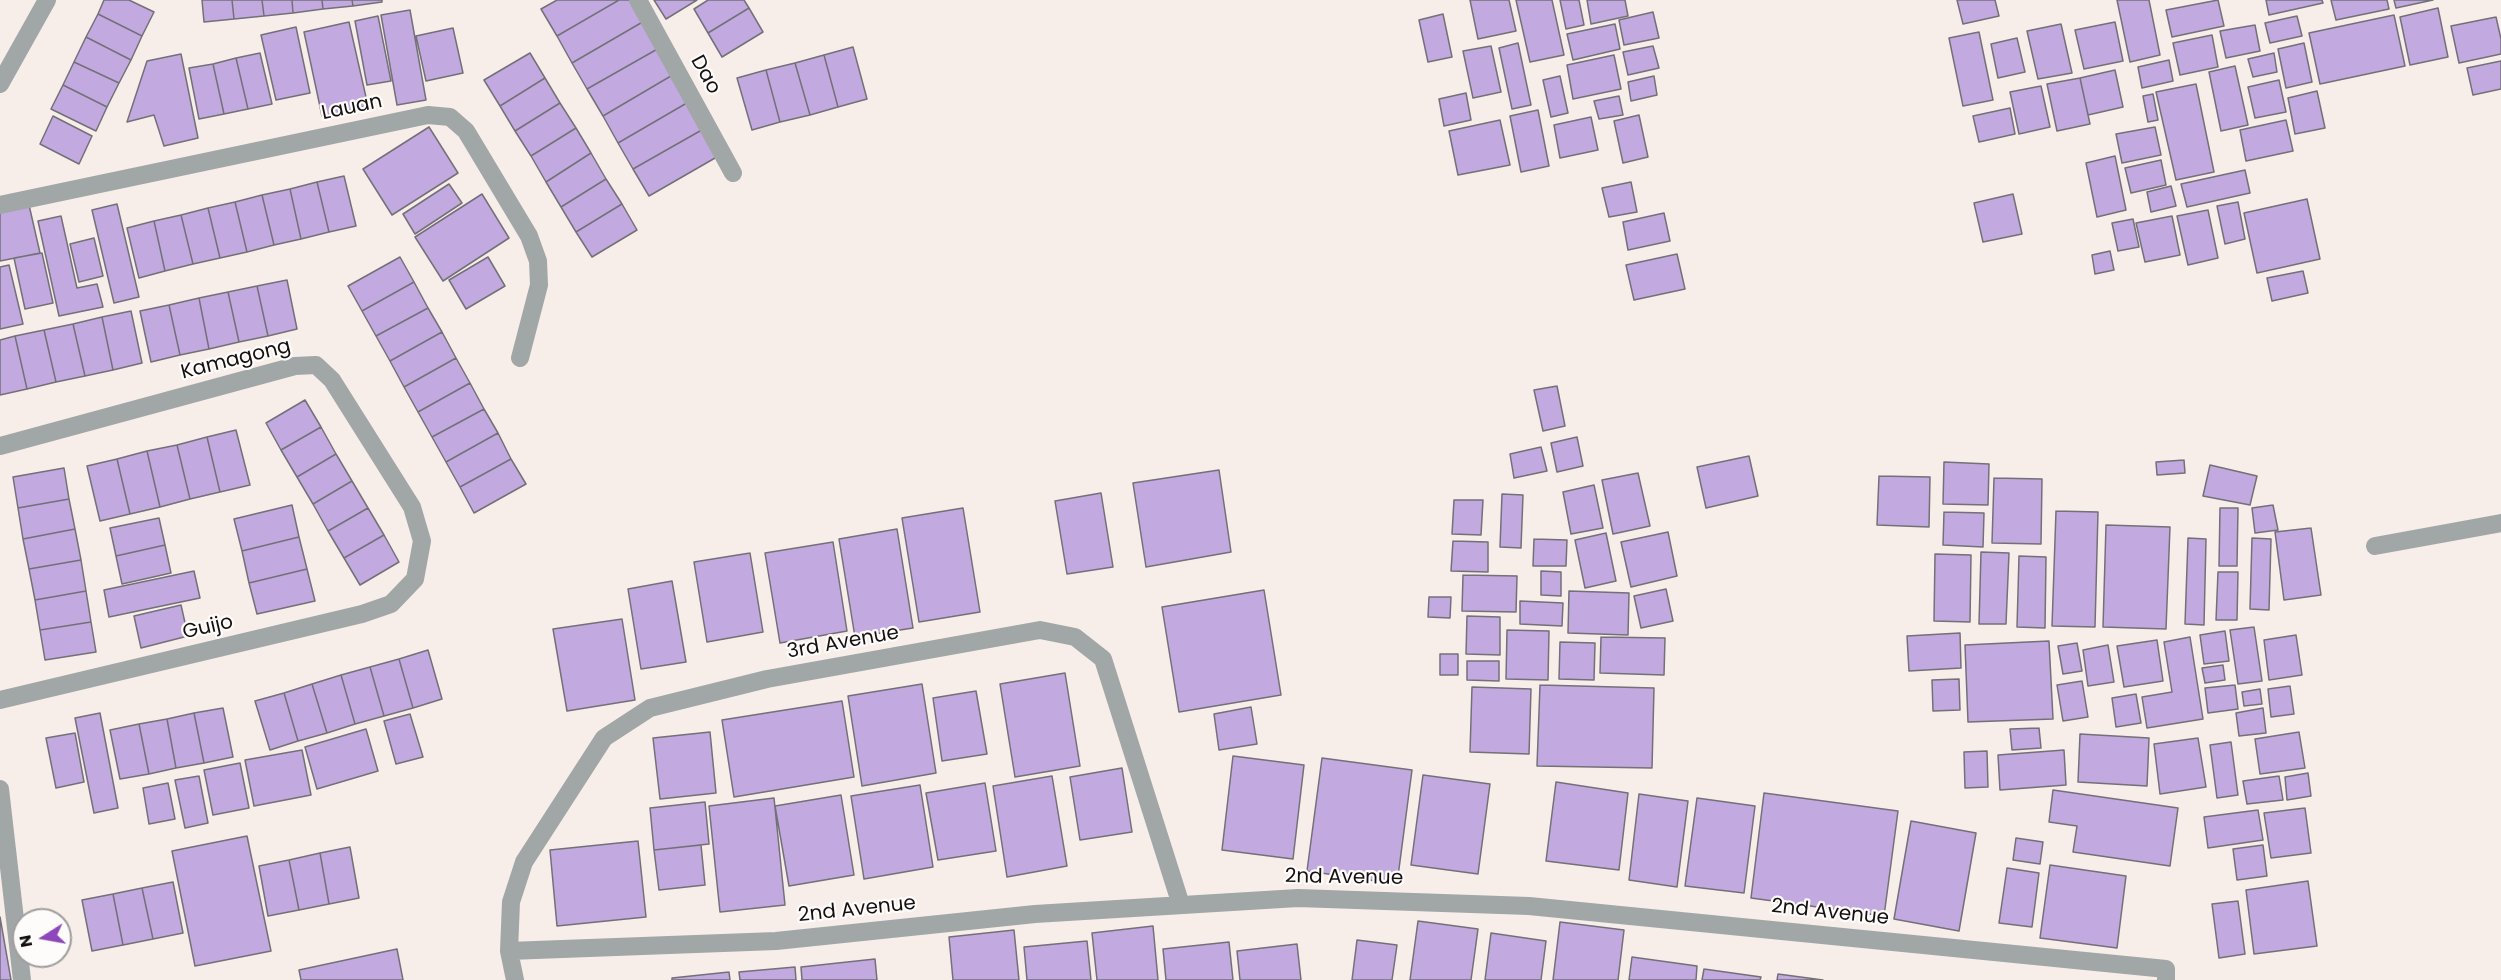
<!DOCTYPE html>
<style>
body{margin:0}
#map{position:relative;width:2501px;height:980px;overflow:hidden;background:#f7ede9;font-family:Poppins,sans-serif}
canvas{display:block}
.north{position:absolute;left:12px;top:908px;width:60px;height:60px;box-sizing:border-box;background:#fefcfb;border:2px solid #a09e9d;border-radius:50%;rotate:259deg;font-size:16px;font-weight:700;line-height:24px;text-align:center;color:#14100f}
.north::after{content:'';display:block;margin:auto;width:21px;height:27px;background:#8d47bb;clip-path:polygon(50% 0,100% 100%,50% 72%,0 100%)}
</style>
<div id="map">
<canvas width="2501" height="980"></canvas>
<div class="north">N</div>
</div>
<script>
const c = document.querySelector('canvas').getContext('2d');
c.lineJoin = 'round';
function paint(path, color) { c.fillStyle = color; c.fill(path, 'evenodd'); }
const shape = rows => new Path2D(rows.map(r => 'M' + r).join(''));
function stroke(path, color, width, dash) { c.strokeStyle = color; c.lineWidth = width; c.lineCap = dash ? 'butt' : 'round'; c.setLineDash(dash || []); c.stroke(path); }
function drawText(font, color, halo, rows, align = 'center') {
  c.font = font + ' Poppins,sans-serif'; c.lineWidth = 4.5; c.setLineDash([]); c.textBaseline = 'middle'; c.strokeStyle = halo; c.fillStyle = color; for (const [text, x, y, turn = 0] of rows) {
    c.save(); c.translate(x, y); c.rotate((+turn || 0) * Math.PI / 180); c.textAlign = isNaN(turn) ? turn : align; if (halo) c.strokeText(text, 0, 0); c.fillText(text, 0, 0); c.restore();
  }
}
const building = shape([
 [104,0,129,0,154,12,142,36,98,14,104,0],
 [202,0,232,0,234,19,204,22,202,0],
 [232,0,262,0,264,16,234,19,232,0],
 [262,0,292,0,293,13,264,16,262,0],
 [292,0,322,0,323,9,293,13,292,0],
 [322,0,352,0,353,6,323,9,322,0],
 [352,0,382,0,382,2,353,6,352,0],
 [557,0,619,0,557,36,541,9,557,0],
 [619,0,634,0,646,20,572,63,557,36,619,0],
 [654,0,697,0,666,19,654,0],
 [708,0,744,0,749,8,708,33,694,9,708,0],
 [1470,0,1509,0,1516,31,1478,39,1470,0],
 [1516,0,1552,0,1564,55,1530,62,1516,0],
 [1560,0,1579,0,1584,25,1566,29,1560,0],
 [1587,0,1625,0,1628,16,1591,24,1587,0],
 [1957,0,1995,0,1999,16,1963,24,1957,0],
 [2117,0,2149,0,2160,55,2130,62,2117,0],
 [2218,0,2224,26,2172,37,2166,10,2218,0],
 [2266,0,2322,0,2323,3,2269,15,2266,0],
 [2331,0,2387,0,2389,9,2336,20,2331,0],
 [2394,0,2433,0,2396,8,2394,0],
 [749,8,763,32,722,57,708,33,749,8],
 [2438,8,2448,57,2410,65,2400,17,2438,8],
 [410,10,426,100,397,105,381,15,410,10],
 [1653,12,1659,38,1624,45,1619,20,1653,12],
 [98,14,142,36,131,60,86,37,98,14],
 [1443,14,1452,57,1428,62,1419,20,1443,14],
 [2394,15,2405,66,2320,84,2309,33,2394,15],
 [378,16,391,81,367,85,355,21,378,16],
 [2297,16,2302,36,2270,43,2265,23,2297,16],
 [2496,17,2501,39,2501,54,2459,63,2451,26,2496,17],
 [646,20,661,47,587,89,572,63,646,20],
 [349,22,368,106,322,116,304,32,349,22],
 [2115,22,2123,61,2084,69,2075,30,2115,22],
 [1615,24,1620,49,1573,60,1567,34,1615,24],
 [2061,24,2072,73,2038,79,2027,31,2061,24],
 [2255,25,2260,51,2226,58,2220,31,2255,25],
 [296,27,310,93,276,100,261,35,296,27],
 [453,28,463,73,426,81,416,36,453,28],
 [1979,32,1993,100,1963,106,1949,38,1979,32],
 [2212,35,2218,67,2180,75,2173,43,2212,35],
 [86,37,131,60,119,83,74,62,86,37],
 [2017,38,2025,72,1998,78,1991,44,2017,38],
 [1518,43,1531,105,1512,109,1499,48,1518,43],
 [2304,43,2312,82,2286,88,2278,49,2304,43],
 [1491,46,1501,92,1473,98,1463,51,1491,46],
 [1653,46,1659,68,1628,75,1623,52,1653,46],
 [661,47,676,73,603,116,587,89,661,47],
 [853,47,867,99,838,107,824,55,853,47],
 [260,53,272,104,248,109,236,58,260,53],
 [530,53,545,78,500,106,484,80,530,53],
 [2274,53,2277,72,2253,77,2248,59,2274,53],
 [181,54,198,138,164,146,154,115,127,122,147,61,181,54],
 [824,55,838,107,810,115,795,63,824,55],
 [1614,55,1621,89,1573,99,1567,65,1614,55],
 [236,58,248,109,224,114,213,64,236,58],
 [2169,60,2173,81,2142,88,2138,67,2169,60],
 [2501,61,2501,89,2473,95,2467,68,2501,61],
 [74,62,119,83,107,107,63,85,74,62],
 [795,63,810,115,780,122,766,70,795,63],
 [213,64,224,114,199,119,189,68,213,64],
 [2235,66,2248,125,2221,131,2209,72,2235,66],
 [766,70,780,122,752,130,737,78,766,70],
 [2115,70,2123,107,2088,115,2080,78,2115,70],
 [676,73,692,100,618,143,603,116,676,73],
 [1560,76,1568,113,1551,117,1543,80,1560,76],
 [1654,76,1657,95,1631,101,1628,82,1654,76],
 [545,78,560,103,515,131,500,106,545,78],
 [2080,78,2090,124,2057,131,2047,84,2080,78],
 [2279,80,2286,112,2255,118,2248,87,2279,80],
 [2196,84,2214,172,2176,180,2156,92,2196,84],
 [63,85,107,107,96,131,51,109,63,85],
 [2041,86,2050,127,2019,134,2010,92,2041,86],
 [2317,91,2325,128,2295,134,2288,98,2317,91],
 [1466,93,1471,120,1444,126,1439,99,1466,93],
 [2153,94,2158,120,2148,122,2143,96,2153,94],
 [1619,96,1623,115,1599,119,1594,101,1619,96],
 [692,100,707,127,633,169,618,143,692,100],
 [560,103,576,128,531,156,515,131,560,103],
 [2010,108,2015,134,1979,142,1973,116,2010,108],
 [1538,110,1549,166,1521,172,1510,116,1538,110],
 [1639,115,1648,157,1623,163,1614,121,1639,115],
 [53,116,92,136,79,164,40,144,53,116],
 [1591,117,1598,150,1560,158,1554,125,1591,117],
 [1500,120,1510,165,1458,175,1449,131,1500,120],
 [2286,120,2293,151,2246,161,2240,130,2286,120],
 [429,127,458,173,392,215,363,169,429,127],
 [707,127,722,154,649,196,633,169,707,127],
 [2155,127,2161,155,2122,163,2116,134,2155,127],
 [576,128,591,153,546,182,531,156,576,128],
 [591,153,606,179,561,207,546,182,591,153],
 [2115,156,2126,210,2097,217,2086,163,2115,156],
 [2161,160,2166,185,2131,193,2125,168,2161,160],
 [2245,170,2250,193,2187,207,2181,184,2245,170],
 [344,176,356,226,329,232,317,182,344,176],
 [606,179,622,204,576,232,561,207,606,179],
 [317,182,329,232,301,239,290,189,317,182],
 [1631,182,1637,212,1609,217,1602,188,1631,182],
 [449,184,462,203,415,234,403,214,449,184],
 [2171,186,2176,206,2151,212,2147,192,2171,186],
 [290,189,301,239,274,245,262,195,290,189],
 [482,194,509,238,443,281,415,237,482,194],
 [2013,194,2022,234,1983,242,1974,203,2013,194],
 [262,195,274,245,247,252,235,202,262,195],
 [2307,199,2320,259,2257,273,2244,213,2307,199],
 [235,202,247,252,220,258,208,208,235,202],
 [2238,202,2245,239,2225,244,2217,206,2238,202],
 [117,204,139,297,114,303,92,210,117,204],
 [622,204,637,230,592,257,576,232,622,204],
 [29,205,40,253,0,261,0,212,29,205],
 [208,208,220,258,193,264,181,215,208,208],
 [2208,210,2218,258,2188,265,2177,216,2208,210],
 [1664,213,1670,241,1628,250,1623,222,1664,213],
 [181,215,193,264,165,271,154,221,181,215],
 [61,216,77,288,97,284,103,307,59,316,38,221,61,216],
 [2172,216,2180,255,2145,262,2136,223,2172,216],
 [2133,219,2139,247,2118,251,2112,223,2133,219],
 [154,221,165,271,139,278,127,228,154,221],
 [94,238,103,276,79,282,70,244,94,238],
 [2110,251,2114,270,2095,274,2092,255,2110,251],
 [42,253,53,303,25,309,14,258,42,253],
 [1677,254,1685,289,1634,300,1626,265,1677,254],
 [400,257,414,282,362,311,348,286,400,257],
 [488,257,505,286,466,309,449,280,488,257],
 [9,265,23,324,0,329,0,267,9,265],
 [2303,271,2308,293,2272,301,2267,278,2303,271],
 [287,280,297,329,268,336,257,286,287,280],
 [414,282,428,308,376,336,362,311,414,282],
 [257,286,268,336,239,342,228,292,257,286],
 [228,292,239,342,209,349,199,298,228,292],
 [199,298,209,349,180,355,169,305,199,298],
 [169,305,180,355,151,362,140,311,169,305],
 [428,308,442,332,390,361,376,336,428,308],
 [131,311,142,363,113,370,102,317,131,311],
 [102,317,113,370,85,376,73,324,102,317],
 [73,324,85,376,56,382,44,330,73,324],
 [44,330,56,382,27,389,15,336,44,330],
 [442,332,456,358,404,387,390,361,442,332],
 [15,336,27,389,0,395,0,340,15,336],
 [456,358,470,383,418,412,404,387,456,358],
 [470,383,484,409,432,437,418,412,470,383],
 [1557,386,1565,426,1543,431,1534,390,1557,386],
 [305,400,321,427,281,450,266,423,305,400],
 [484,409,498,433,446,462,432,437,484,409],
 [321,427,336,454,297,477,281,450,321,427],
 [236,430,250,485,220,492,207,437,236,430],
 [498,433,511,459,460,487,446,462,498,433],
 [207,437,220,492,190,499,177,445,207,437],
 [1577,437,1583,466,1557,472,1551,443,1577,437],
 [177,445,190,499,160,507,147,451,177,445],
 [1541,447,1547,471,1514,478,1510,454,1541,447],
 [147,451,160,507,130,514,117,459,147,451],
 [336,454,352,481,313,504,297,477,336,454],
 [1749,456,1758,496,1706,508,1697,467,1749,456],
 [117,459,130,514,100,521,87,466,117,459],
 [511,459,526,484,474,513,460,487,511,459],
 [2184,460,2185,473,2157,475,2156,462,2184,460],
 [1944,462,1989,464,1988,505,1943,504,1944,462],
 [2210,465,2257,476,2250,505,2203,496,2210,465],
 [64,468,69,499,18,508,13,477,64,468],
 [1219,470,1231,552,1146,567,1133,483,1219,470],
 [1638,473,1650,526,1613,534,1602,480,1638,473],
 [1879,476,1930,477,1929,527,1877,525,1879,476],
 [1994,478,2042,479,2041,544,1992,543,1994,478],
 [352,481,368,508,328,531,313,504,352,481],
 [1594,485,1603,528,1571,534,1563,492,1594,485],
 [1101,493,1113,567,1067,574,1055,501,1101,493],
 [1502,494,1523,495,1521,548,1500,547,1502,494],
 [69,499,75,529,23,539,18,508,69,499],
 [1454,500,1483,500,1481,535,1452,534,1454,500],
 [292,505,299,537,242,551,234,519,292,505],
 [2273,505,2278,530,2255,533,2252,508,2273,505],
 [368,508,384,535,344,558,328,531,368,508],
 [963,508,980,612,919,622,902,518,963,508],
 [2220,508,2238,508,2237,566,2219,566,2220,508],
 [2056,511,2098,512,2095,627,2052,626,2056,511],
 [1944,512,1984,513,1983,547,1943,545,1944,512],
 [159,518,165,545,116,556,110,528,159,518],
 [2106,525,2170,527,2166,629,2103,627,2106,525],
 [2311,528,2321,595,2284,600,2275,532,2311,528],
 [75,529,81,560,29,569,23,539,75,529],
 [897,529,913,628,855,637,839,539,897,529],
 [1668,532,1677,576,1631,587,1621,542,1668,532],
 [1606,533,1616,581,1585,588,1575,540,1606,533],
 [384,535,399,562,360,585,344,558,384,535],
 [299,537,307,569,249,583,242,551,299,537],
 [2188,538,2206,539,2204,625,2185,624,2188,538],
 [2252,538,2271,539,2269,610,2250,609,2252,538],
 [1534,539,1567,540,1566,566,1533,566,1534,539],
 [1453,541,1488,542,1488,572,1451,571,1453,541],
 [833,542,847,631,780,643,765,553,833,542],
 [165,545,171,573,122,584,116,556,165,545],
 [1981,552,2009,553,2006,624,1979,624,1981,552],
 [750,553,763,632,707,642,694,562,750,553],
 [1935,554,1971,555,1970,622,1934,621,1935,554],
 [2019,556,2046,557,2045,628,2017,627,2019,556],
 [81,560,86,591,35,600,29,569,81,560],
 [307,569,315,601,257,614,249,583,307,569],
 [194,571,200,598,109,617,104,590,194,571],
 [1541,571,1561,572,1561,596,1541,595,1541,571],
 [2218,572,2238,572,2237,620,2216,620,2218,572],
 [1463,575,1517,576,1516,612,1462,611,1463,575],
 [672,581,686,662,641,669,628,589,672,581],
 [1666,589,1673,621,1641,628,1634,596,1666,589],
 [1264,590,1281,695,1179,712,1162,607,1264,590],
 [86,591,91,622,40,630,35,600,86,591],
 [1569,591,1629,593,1628,635,1568,633,1569,591],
 [1429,597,1451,597,1450,618,1428,617,1429,597],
 [1520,601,1563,603,1562,626,1520,624,1520,601],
 [181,605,188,636,141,648,134,616,181,605],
 [1467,616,1500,617,1500,655,1466,654,1467,616],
 [622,619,635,700,567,711,553,629,622,619],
 [91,622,96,652,45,660,40,630,91,622],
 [2254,627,2262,681,2238,684,2230,630,2254,627],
 [1507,630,1549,631,1548,680,1506,679,1507,630],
 [2225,631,2229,661,2204,664,2200,635,2225,631],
 [1960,633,1961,668,1909,671,1907,636,1960,633],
 [2296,635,2302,675,2269,680,2264,640,2296,635],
 [1601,637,1665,638,1664,675,1600,673,1601,637],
 [2190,637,2203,719,2147,728,2142,697,2172,692,2164,642,2190,637],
 [2157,640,2163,681,2124,687,2117,646,2157,640],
 [2049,641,2053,719,1968,722,1965,645,2049,641],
 [1560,642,1595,643,1594,680,1559,679,1560,642],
 [2077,643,2082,671,2063,674,2058,646,2077,643],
 [2108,645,2114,682,2088,686,2083,650,2108,645],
 [428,650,442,699,413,708,399,659,428,650],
 [1440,654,1458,654,1458,675,1440,675,1440,654],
 [399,659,413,708,384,716,370,667,399,659],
 [1467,661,1499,661,1499,681,1467,680,1467,661],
 [2223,665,2225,680,2205,683,2202,668,2223,665],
 [370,667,384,716,355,724,341,675,370,667],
 [1065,673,1080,766,1015,777,1000,684,1065,673],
 [341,675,355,724,327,733,312,684,341,675],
 [1959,679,1960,710,1933,711,1932,680,1959,679],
 [2082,681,2088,717,2063,721,2057,685,2082,681],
 [312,684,327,733,298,741,284,693,312,684],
 [922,684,936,773,862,786,848,696,922,684],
 [1540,685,1654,688,1652,768,1537,766,1540,685],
 [2235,685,2238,709,2208,713,2205,688,2235,685],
 [2290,686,2294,714,2271,717,2268,689,2290,686],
 [1472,687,1531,689,1529,754,1470,752,1472,687],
 [2260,689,2262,704,2244,706,2242,692,2260,689],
 [976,691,987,754,942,761,933,698,976,691],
 [284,693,298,741,270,750,255,701,284,693],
 [2136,694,2141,723,2116,727,2112,698,2136,694],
 [842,701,854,777,734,797,722,720,842,701],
 [1251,707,1257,744,1219,750,1214,714,1251,707],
 [223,708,233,757,204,763,194,713,223,708],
 [2263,708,2266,733,2239,736,2236,713,2263,708],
 [100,713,118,808,94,813,75,718,100,713],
 [194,713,204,763,176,768,167,719,194,713],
 [410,714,423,757,396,764,384,721,410,714],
 [167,719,176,768,149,774,139,724,167,719],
 [139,724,149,774,120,779,110,730,139,724],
 [2039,728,2041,748,2012,750,2010,729,2039,728],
 [366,729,378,771,317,789,305,747,366,729],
 [710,732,716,793,660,799,653,738,710,732],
 [2299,732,2305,768,2260,774,2255,739,2299,732],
 [75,733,84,782,56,788,46,738,75,733],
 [2080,734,2149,738,2147,786,2078,782,2080,734],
 [2198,738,2206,787,2160,794,2154,744,2198,738],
 [2231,742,2238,795,2217,798,2210,745,2231,742],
 [302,750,311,795,254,806,245,760,302,750],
 [2064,750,2066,785,2000,790,1998,755,2064,750],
 [1987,751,1988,787,1965,788,1964,752,1987,751],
 [1233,756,1304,765,1293,859,1222,850,1233,756],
 [1322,758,1412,770,1397,884,1307,871,1322,758],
 [240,763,249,808,213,815,204,770,240,763],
 [1122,768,1132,832,1080,840,1070,777,1122,768],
 [2308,773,2311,796,2287,800,2285,777,2308,773],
 [1423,775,1490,784,1478,874,1411,865,1423,775],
 [199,776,208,823,185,828,175,780,199,776],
 [1052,776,1067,866,1007,877,993,786,1052,776],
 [2279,776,2283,800,2247,804,2243,781,2279,776],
 [1556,782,1628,793,1619,870,1546,861,1556,782],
 [168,783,175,819,149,824,143,788,168,783],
 [985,783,996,851,938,860,926,793,985,783],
 [920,785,933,867,864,879,851,796,920,785],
 [2053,790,2178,808,2170,866,2073,852,2077,826,2049,822,2053,790],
 [1764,793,1898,811,1884,916,1751,898,1764,793],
 [1639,794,1688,801,1677,887,1629,880,1639,794],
 [841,795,854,875,789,886,775,806,841,795],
 [774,798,785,905,720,912,709,806,774,798],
 [1697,798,1755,806,1744,893,1685,886,1697,798],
 [705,802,709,844,654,850,650,808,705,802],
 [2305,808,2311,853,2271,858,2264,813,2305,808],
 [2258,810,2263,840,2208,848,2204,817,2258,810],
 [1911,821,1976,833,1959,931,1894,919,1911,821],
 [247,836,271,951,195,966,172,851,247,836],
 [2016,838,2043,842,2040,864,2013,860,2016,838],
 [638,841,646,917,557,926,550,850,638,841],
 [701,845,705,885,659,890,654,850,701,845],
 [2263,845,2267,876,2237,880,2233,849,2263,845],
 [350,847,359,898,329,904,320,853,350,847],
 [320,853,329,904,299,910,289,860,320,853],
 [289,860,299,910,268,916,259,866,289,860],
 [2050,865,2126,876,2117,948,2040,938,2050,865],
 [2007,868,2039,873,2032,927,1999,923,2007,868],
 [2308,881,2317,946,2254,954,2246,890,2308,881],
 [173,882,183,933,153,939,142,888,173,882],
 [142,888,153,939,123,945,113,894,142,888],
 [113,894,123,945,92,951,82,900,113,894],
 [2238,901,2245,954,2219,958,2212,904,2238,901],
 [0,917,11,980,0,980,0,917],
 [1418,921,1478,929,1471,980,1410,980,1418,921],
 [1560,922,1624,930,1618,980,1553,980,1560,922],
 [1153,926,1158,980,1097,980,1092,933,1153,926],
 [1014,930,1019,980,953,980,949,937,1014,930],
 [1491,933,1546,941,1541,980,1485,980,1491,933],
 [1357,940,1397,945,1392,980,1352,980,1357,940],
 [1087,941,1091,980,1027,980,1024,947,1087,941],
 [1229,942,1233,980,1166,980,1163,949,1229,942],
 [1297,944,1301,980,1240,980,1237,951,1297,944],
 [397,949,403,980,301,980,299,970,397,949],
 [1632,957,1697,966,1696,980,1629,980,1632,957],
 [875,959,877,980,802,980,801,967,875,959],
 [795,967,796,980,740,980,739,972,795,967],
 [1704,969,1761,977,1760,980,1702,980,1704,969],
 [729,972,730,980,672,980,672,978,729,972],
 [1778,974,1823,980,1777,980,1778,974]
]);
paint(building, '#c2a9e0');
stroke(building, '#737078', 1.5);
stroke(shape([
 [638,0,733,173],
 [0,84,47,0],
 [0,205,428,115,450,117,466,131,529,236,538,261,539,285,520,358],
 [0,446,295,366,316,365,332,380,412,507,422,541,415,579,391,604,362,614,0,700],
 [2375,546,2501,523],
 [0,789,22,980],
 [509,951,776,941,1035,914,1298,898,1529,906,2166,969,2166,980],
 [515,980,509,951,511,902,524,862,604,738,650,708,767,679,1040,630,1075,637,1103,659,1181,905]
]), '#a1a6a7', 18);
drawText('20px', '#14100f', '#fefcfb', [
 ["Dao",705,75,61],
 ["Lauan",352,108,-12],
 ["Kamagong",236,360,-14],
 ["Guijo",208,628,-13],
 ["3rd Avenue",843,643,-10],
 ["2nd Avenue",1344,878,1],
 ["2nd Avenue",857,910,-6],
 ["2nd Avenue",1830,913,6]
]);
</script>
